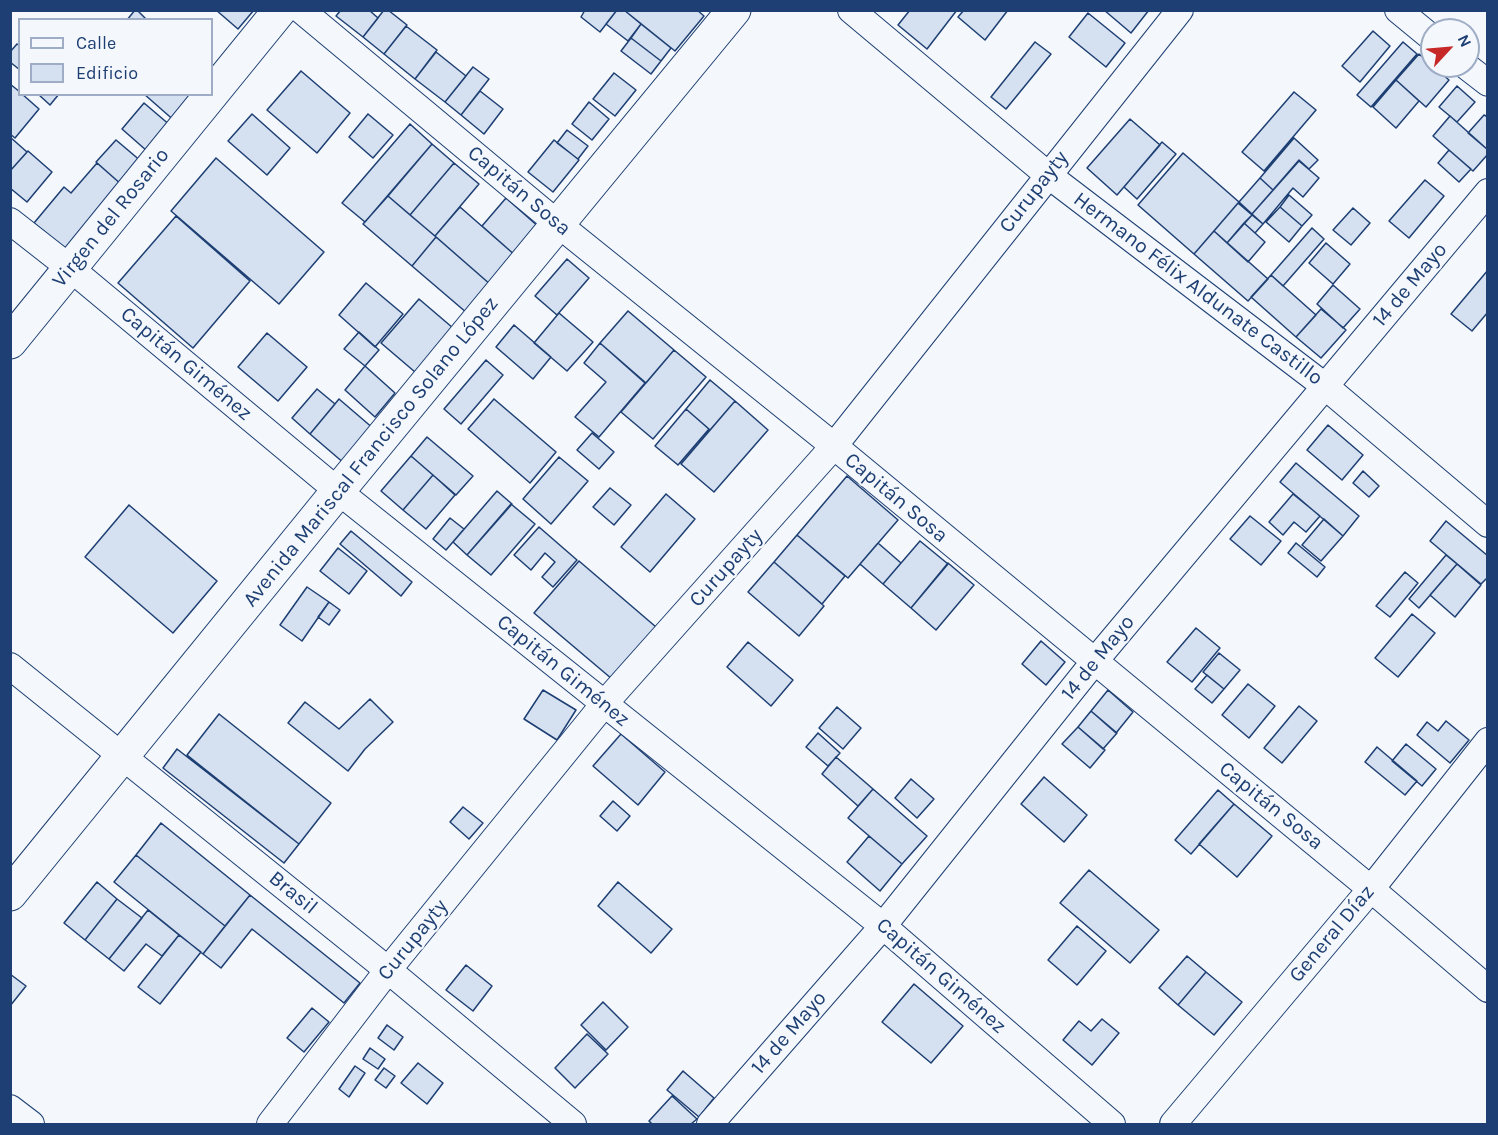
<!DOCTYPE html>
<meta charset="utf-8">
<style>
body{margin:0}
#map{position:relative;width:1498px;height:1135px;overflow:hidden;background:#f4f7fb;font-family:Karla,sans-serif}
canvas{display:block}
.frame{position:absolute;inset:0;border:12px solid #1d3f73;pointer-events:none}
.legend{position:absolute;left:18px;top:18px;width:195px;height:78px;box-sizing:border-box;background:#f4f7fb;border:2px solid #9eadc5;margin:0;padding:8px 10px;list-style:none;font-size:18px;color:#1d3f73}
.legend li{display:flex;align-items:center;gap:12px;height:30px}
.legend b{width:30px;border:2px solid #9eadc5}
.north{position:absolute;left:1420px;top:18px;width:60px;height:60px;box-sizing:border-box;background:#f4f7fb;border:2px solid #9eadc5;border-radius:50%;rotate:64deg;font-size:16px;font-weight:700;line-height:24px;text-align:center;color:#1d3f73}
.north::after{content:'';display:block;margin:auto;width:21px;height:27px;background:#c62828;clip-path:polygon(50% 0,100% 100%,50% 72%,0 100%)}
</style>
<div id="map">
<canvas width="1498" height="1135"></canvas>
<div class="frame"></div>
<ul class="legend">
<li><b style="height:8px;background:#f4f7fb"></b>Calle</li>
<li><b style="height:16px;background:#d5e0f0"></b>Edificio</li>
</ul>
<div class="north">N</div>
</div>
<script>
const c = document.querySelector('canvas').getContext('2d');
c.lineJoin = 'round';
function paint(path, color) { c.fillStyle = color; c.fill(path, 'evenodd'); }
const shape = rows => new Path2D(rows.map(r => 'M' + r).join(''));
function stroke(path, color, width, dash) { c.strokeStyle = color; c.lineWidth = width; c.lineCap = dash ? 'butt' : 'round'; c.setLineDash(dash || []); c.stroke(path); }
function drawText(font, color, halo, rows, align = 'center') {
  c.font = font + ' Karla,sans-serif'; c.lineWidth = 4.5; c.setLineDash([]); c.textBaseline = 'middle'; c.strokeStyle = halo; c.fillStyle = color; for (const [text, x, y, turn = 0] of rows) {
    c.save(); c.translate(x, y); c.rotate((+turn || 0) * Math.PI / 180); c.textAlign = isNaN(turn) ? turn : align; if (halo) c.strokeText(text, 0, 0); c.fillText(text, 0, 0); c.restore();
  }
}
const building = shape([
 [135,10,137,10,147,20,127,20,135,10],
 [216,10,254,10,238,29,216,10],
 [341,10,369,10,378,18,363,37,336,16,341,10],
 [384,10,388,10,407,25,384,54,363,37,384,10],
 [585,10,617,10,600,32,581,17,585,10],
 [617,10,624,10,641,24,628,41,606,24,617,10],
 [624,10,697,10,704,16,675,51,624,10],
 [910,10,957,10,927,49,898,25,910,10],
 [964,10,1008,10,985,40,958,17,964,10],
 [1104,10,1149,10,1131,33,1104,10],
 [1088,13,1125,43,1106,67,1069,37,1088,13],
 [641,24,671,48,661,61,631,38,641,24],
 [406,26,437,50,415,79,384,54,406,26],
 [1373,31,1390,46,1360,82,1342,66,1373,31],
 [631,38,661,61,651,74,621,51,631,38],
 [1035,42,1051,54,1006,109,991,97,1035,42],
 [1403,42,1417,54,1371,107,1357,95,1403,42],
 [17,44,20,46,20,70,10,62,10,52,17,44],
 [436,52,466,76,445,102,415,79,436,52],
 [1419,54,1449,80,1426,107,1396,80,1419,54],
 [473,67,489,79,461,115,445,102,473,67],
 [301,71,350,113,317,153,267,110,301,71],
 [614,73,636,90,615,116,593,99,614,73],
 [1396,80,1419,101,1396,128,1373,107,1396,80],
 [10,84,20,92,20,94,22,94,39,109,15,138,10,134,10,84],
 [1457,86,1475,102,1457,122,1439,107,1457,86],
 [480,91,503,109,484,134,461,115,480,91],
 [1294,92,1316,110,1264,171,1242,152,1294,92],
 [38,94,59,94,50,105,38,94],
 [144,94,201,94,177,123,144,94],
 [589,102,609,119,592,140,572,124,589,102],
 [144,103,178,132,155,158,122,129,144,103],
 [252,114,290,148,267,175,228,141,252,114],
 [368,114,393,135,373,158,349,137,368,114],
 [1484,115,1488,117,1488,150,1468,133,1484,115],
 [1450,116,1488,150,1488,154,1473,171,1433,136,1450,116],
 [1130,119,1160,145,1117,195,1087,168,1130,119],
 [410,124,432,144,365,222,342,203,410,124],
 [567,130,588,146,578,159,557,143,567,130],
 [10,137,27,152,10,171,10,137],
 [1294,138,1318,160,1309,169,1299,160,1273,190,1260,178,1294,138],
 [116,140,142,162,122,185,96,162,116,140],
 [554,140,579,160,553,192,528,172,554,140],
 [1162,142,1176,154,1137,199,1124,187,1162,142],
 [432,144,454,163,410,215,388,196,432,144],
 [1449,150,1471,169,1459,182,1438,163,1449,150],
 [28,151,52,172,27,202,10,188,10,171,28,151],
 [1183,153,1239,202,1194,254,1138,205,1183,153],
 [216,158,324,252,279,304,171,211,216,158],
 [1299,161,1319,178,1303,197,1293,188,1263,224,1252,214,1299,161],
 [97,163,122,185,67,250,34,223,64,187,71,193,97,163],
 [454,163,479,184,435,236,410,215,454,163],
 [1260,178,1273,190,1252,214,1239,202,1260,178],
 [1425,180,1444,196,1409,238,1389,221,1425,180],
 [1289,195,1312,215,1302,226,1280,207,1289,195],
 [388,196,436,237,412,266,363,224,388,196],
 [506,198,540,228,516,256,482,226,506,198],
 [1238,203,1252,215,1227,243,1214,231,1238,203],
 [460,207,516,256,491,285,435,236,460,207],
 [1280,207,1302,226,1289,242,1266,222,1280,207],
 [1353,208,1370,223,1351,245,1333,230,1353,208],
 [1252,215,1263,224,1255,233,1244,223,1252,215],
 [176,216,250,281,193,348,118,283,176,216],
 [1244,223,1265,242,1248,262,1227,243,1244,223],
 [1312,228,1324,239,1283,286,1271,275,1312,228],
 [1214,231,1268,279,1248,301,1194,254,1214,231],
 [436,237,491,285,467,313,412,266,436,237],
 [1326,243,1350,264,1333,284,1309,263,1326,243],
 [567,259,589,278,557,315,535,296,567,259],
 [1488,270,1488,312,1472,331,1451,314,1488,270],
 [1271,275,1316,315,1296,337,1251,297,1271,275],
 [366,283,403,314,375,347,339,315,366,283],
 [1333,285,1360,309,1343,328,1317,304,1333,285],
 [419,299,453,328,415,372,381,343,419,299],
 [1321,309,1346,330,1321,358,1296,337,1321,309],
 [628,311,674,350,646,383,600,343,628,311],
 [559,313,593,342,567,371,534,343,559,313],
 [514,325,551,357,533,379,496,347,514,325],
 [359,332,379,350,365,366,344,349,359,332],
 [267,333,307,367,278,401,238,367,267,333],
 [600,343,645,383,599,437,575,417,606,382,584,363,600,343],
 [674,350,706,377,653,439,621,412,674,350],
 [486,360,503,375,461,424,444,409,486,360],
 [365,366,395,393,375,417,345,390,365,366],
 [710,380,735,401,710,430,686,409,710,380],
 [317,389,335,404,310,434,292,418,317,389],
 [339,399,374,429,345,464,310,434,339,399],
 [494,399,556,452,530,483,468,429,494,399],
 [735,401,768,430,714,492,681,464,735,401],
 [686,409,709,429,678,465,655,446,686,409],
 [1328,425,1363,455,1342,480,1307,450,1328,425],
 [592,433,614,452,599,469,577,450,592,433],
 [427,437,473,476,456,495,411,456,427,437],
 [411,456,433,475,403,510,381,491,411,456],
 [559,457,588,481,551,524,523,499,559,457],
 [1296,463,1359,516,1343,536,1280,482,1296,463],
 [1363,471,1379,486,1369,497,1353,483,1363,471],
 [433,475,455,495,426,529,403,510,433,475],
 [847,476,898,520,848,578,797,535,847,476],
 [610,488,631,505,614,525,593,507,610,488],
 [497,491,512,504,467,555,453,542,497,491],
 [666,494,695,519,650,572,621,547,666,494],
 [1293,494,1320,516,1306,532,1294,522,1283,535,1269,522,1293,494],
 [511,504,535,524,491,575,467,555,511,504],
 [129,505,217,581,173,633,85,557,129,505],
 [1250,516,1281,541,1261,565,1230,539,1250,516],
 [450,518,464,529,446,550,433,539,450,518],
 [1324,519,1343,536,1321,561,1302,545,1324,519],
 [1446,521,1488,556,1488,577,1481,584,1430,541,1446,521],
 [539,527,577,560,553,587,542,577,555,562,545,553,531,570,514,555,539,527],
 [351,531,412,582,401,596,340,544,351,531],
 [797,535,845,576,822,604,774,562,797,535],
 [920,541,948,564,911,608,883,584,920,541],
 [878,543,901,563,883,584,860,564,878,543],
 [1296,543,1325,567,1317,577,1288,553,1296,543],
 [338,548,367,571,349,594,320,571,338,548],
 [1446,555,1457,564,1419,608,1409,599,1446,555],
 [579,561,656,627,612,679,534,613,579,561],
 [774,562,824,606,799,636,748,592,774,562],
 [948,563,974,585,936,630,911,608,948,563],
 [1457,564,1481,585,1455,617,1430,595,1457,564],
 [1405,572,1418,583,1390,617,1376,606,1405,572],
 [307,587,329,602,302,641,280,625,307,587],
 [329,602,340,610,329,625,318,617,329,602],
 [1412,614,1435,633,1398,677,1375,658,1412,614],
 [1196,628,1220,648,1192,682,1167,662,1196,628],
 [1041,641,1065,662,1046,685,1022,664,1041,641],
 [748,642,793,680,771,706,727,667,748,642],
 [1219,653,1240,670,1224,689,1203,672,1219,653],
 [1207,675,1224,689,1212,703,1195,689,1207,675],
 [1248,684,1275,706,1249,738,1222,715,1248,684],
 [543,690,576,710,557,740,524,719,543,690],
 [1108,690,1133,712,1116,733,1091,711,1108,690],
 [370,699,393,722,365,749,348,771,288,723,305,702,339,729,370,699],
 [1299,706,1317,721,1282,763,1264,748,1299,706],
 [837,707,861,728,843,749,819,728,837,707],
 [1091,711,1117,733,1103,749,1078,727,1091,711],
 [219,714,331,803,299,844,187,755,219,714],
 [1446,721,1469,740,1450,763,1417,735,1427,722,1438,731,1446,721],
 [1078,727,1105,750,1090,768,1062,744,1078,727],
 [818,733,840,753,828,766,806,747,818,733],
 [621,734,665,772,638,805,593,766,621,734],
 [1406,744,1436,769,1422,786,1392,761,1406,744],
 [1377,747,1417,781,1405,795,1365,762,1377,747],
 [177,749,299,844,284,863,163,768,177,749],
 [836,757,873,789,858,806,822,774,836,757],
 [1044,777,1087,815,1064,842,1021,804,1044,777],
 [911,779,934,799,917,818,895,798,911,779],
 [873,789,927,836,902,864,848,818,873,789],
 [1218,790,1234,804,1191,854,1175,840,1218,790],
 [613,801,630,816,617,831,600,816,613,801],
 [1234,804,1272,836,1237,877,1199,844,1234,804],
 [463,807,483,823,469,839,450,822,463,807],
 [161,823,250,895,225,926,136,855,161,823],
 [869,836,902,864,880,891,847,862,869,836],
 [136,855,225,926,203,954,114,882,136,855],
 [1089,870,1159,930,1130,963,1060,903,1089,870],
 [97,882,117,899,85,940,64,923,97,882],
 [618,882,672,929,651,953,598,906,618,882],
 [250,895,360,983,344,1003,252,929,221,968,203,954,250,895],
 [117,899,142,918,109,959,85,940,117,899],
 [148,910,179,935,162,956,146,944,124,971,109,959,148,910],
 [1077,926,1106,951,1077,985,1048,960,1077,926],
 [179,935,201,952,160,1004,138,987,179,935],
 [1187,956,1206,972,1178,1005,1159,988,1187,956],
 [466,965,492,986,473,1011,446,990,466,965],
 [1206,972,1242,1002,1214,1035,1178,1005,1206,972],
 [10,974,26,986,10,1006,10,974],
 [914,984,963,1026,931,1063,882,1022,914,984],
 [603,1002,628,1027,606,1050,581,1025,603,1002],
 [312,1008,329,1022,304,1052,287,1038,312,1008],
 [1102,1019,1119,1033,1092,1065,1063,1040,1079,1021,1091,1031,1102,1019],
 [387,1025,403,1037,394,1050,378,1038,387,1025],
 [587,1034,608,1054,575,1088,555,1068,587,1034],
 [370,1048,385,1059,378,1069,363,1059,370,1048],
 [418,1063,443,1083,427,1104,401,1083,418,1063],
 [355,1066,365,1073,349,1097,339,1089,355,1066],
 [384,1068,395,1076,386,1088,375,1080,384,1068],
 [683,1071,714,1098,699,1117,667,1090,683,1071],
 [672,1096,697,1119,691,1124,652,1124,649,1121,672,1096]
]);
paint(building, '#d5e0f0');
stroke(building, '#1d3f73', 1.5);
const minor = shape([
 [301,10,558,224,834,446,1371,889,1488,989],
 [851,10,1048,175,1326,387,1488,524],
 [1398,10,1432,38],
 [1466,66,1488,83],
 [10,221,70,268,338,491,883,926,1112,1124],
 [10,666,388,970,573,1124],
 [10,1108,31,1124],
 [270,1124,388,970,604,704,834,446,1180,10],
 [710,1124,883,926,1094,662,1488,192],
 [1173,1124,1371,889,1488,741]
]);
const major = shape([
 [10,342,280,10],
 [10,894,338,491,734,10]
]);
stroke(minor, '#1d3f73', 28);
stroke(major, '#1d3f73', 35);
stroke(minor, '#f4f7fb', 26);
stroke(major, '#f4f7fb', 33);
drawText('21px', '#1d3f73', '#f4f7fb', [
 ["Capitán Sosa",519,191,40],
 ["Curupayty",1034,192,-52],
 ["Virgen del Rosario",111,218,-51],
 ["14 de Mayo",1410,285,-50],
 ["Hermano Félix Aldunate Castillo",1198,289,37],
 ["Capitán Giménez",186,364,40],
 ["Avenida Mariscal Francisco Solano López",371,452,-51],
 ["Capitán Sosa",896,498,40],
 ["Curupayty",726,568,-48],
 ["14 de Mayo",1098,658,-51],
 ["Capitán Giménez",563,671,39],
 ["Capitán Sosa",1271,806,39],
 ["Brasil",293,893,39],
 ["General Díaz",1332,934,-50],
 ["Curupayty",413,940,-51],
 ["Capitán Giménez",941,976,41],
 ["14 de Mayo",789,1033,-49]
]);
</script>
